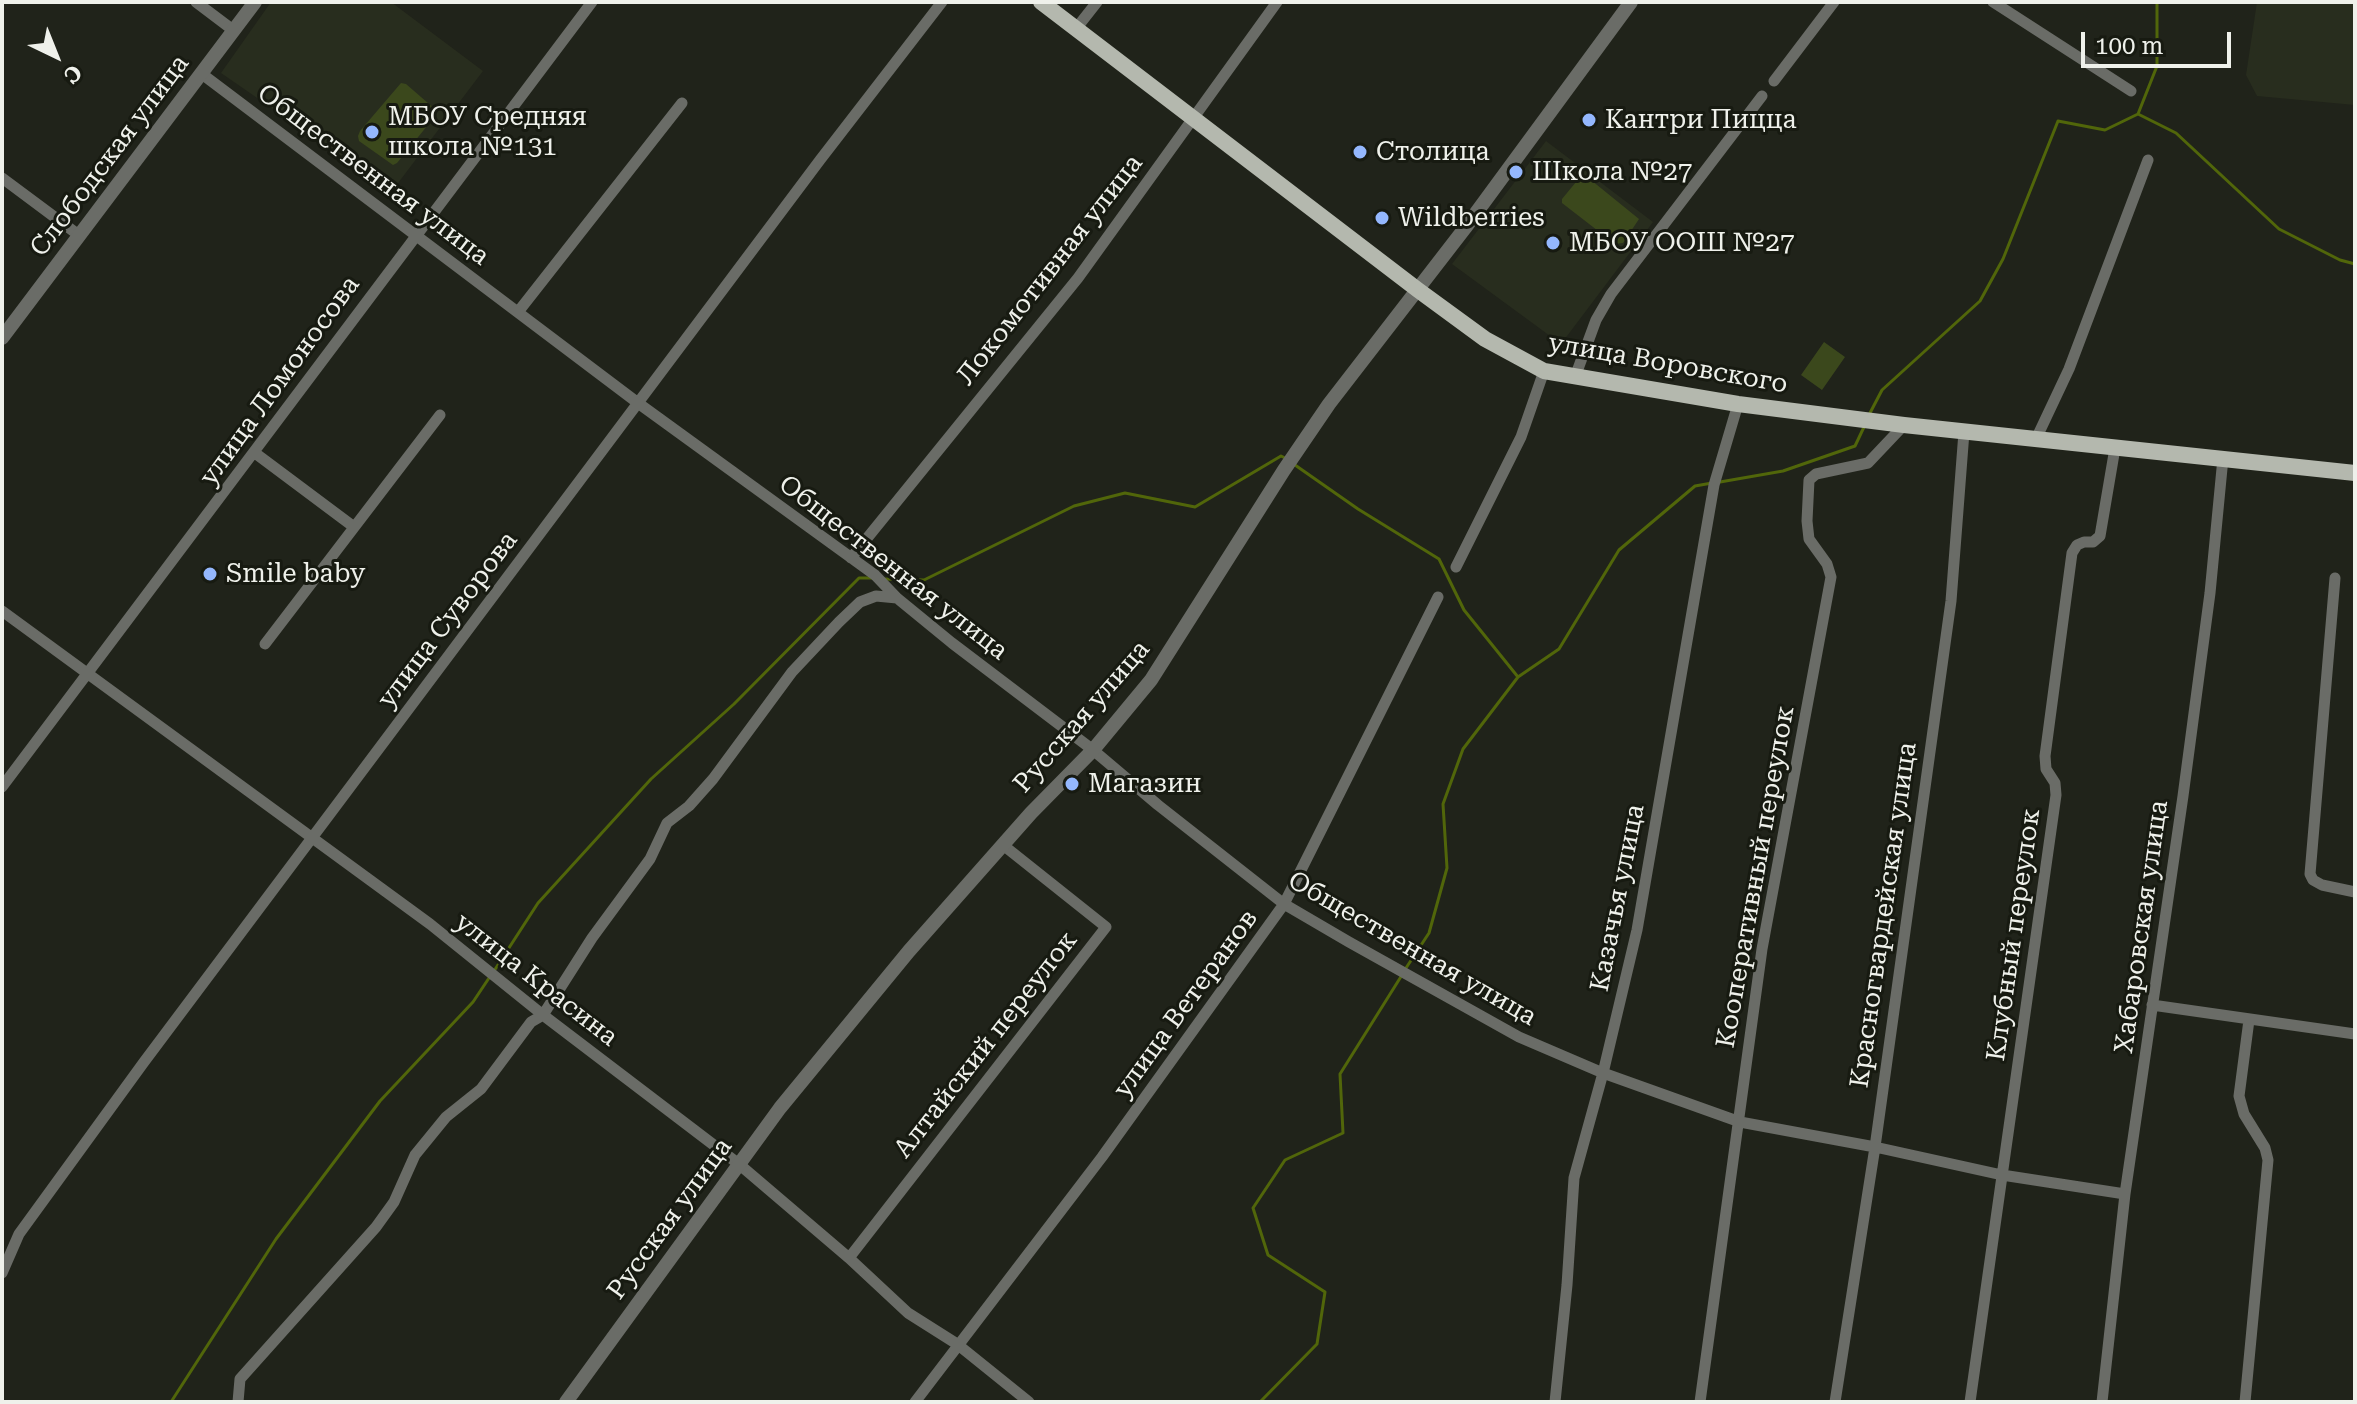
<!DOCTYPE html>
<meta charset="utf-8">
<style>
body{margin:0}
#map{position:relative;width:2357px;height:1404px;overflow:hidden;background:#20231a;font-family:"Roboto Serif",serif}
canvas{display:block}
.frame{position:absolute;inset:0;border:4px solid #eff1eb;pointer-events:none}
.north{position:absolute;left:16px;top:16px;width:80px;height:80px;-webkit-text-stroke:6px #171a11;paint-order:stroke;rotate:137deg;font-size:22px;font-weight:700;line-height:32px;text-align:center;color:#eff1eb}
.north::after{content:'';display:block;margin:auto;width:28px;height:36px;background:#eff1eb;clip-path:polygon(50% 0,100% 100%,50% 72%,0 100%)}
.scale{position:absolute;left:2081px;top:32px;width:150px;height:36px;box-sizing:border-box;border:4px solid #eff1eb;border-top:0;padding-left:10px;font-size:24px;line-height:28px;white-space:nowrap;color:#eff1eb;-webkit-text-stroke:6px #171a11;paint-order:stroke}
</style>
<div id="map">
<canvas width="2357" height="1404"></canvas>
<div class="frame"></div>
<div class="north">С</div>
<div class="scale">100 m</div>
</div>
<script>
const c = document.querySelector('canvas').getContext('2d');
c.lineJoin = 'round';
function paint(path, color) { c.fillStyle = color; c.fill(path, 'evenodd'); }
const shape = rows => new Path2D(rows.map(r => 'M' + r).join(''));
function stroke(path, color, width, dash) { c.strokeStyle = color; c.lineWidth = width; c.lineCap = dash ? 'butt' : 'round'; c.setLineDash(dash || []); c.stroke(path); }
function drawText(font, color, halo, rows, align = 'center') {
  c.font = font + ' "Roboto Serif",serif'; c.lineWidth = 6; c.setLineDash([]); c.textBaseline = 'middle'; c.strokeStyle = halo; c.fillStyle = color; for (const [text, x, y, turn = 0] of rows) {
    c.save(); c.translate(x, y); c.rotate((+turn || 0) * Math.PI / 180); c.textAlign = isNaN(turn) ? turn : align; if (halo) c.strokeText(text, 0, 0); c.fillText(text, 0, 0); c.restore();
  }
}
paint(shape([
 [271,2,391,2,483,71,392,191,221,73],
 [2257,2,2355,2,2355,105,2257,96,2246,75],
 [1546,141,1653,222,1561,344,1452,264]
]), '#282d1e');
paint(shape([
 [401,83,406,84,436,110,436,115,397,163,393,165,359,141,358,136,360,131],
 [1581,176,1586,176,1639,219,1623,243,1615,244,1562,203,1562,199],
 [1824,342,1845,357,1822,390,1801,375]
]), '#3b481c');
stroke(shape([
 [2157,2,2157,66,2138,114,2176,133,2279,229,2340,260,2355,264],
 [1870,413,1882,390,1980,301,2003,259,2058,121,2105,130,2138,114],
 [1295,465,1358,509,1439,559,1464,610,1518,677],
 [1720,482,1783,471,1855,446,1864,427],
 [884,579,924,580,1074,506,1125,493,1195,507,1281,456,1285,458],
 [1406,968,1429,933,1447,868,1443,804,1463,749,1518,677,1559,649,1619,550,1695,486,1712,483],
 [494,971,538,903,651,779,734,704,859,578,873,578],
 [171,1402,276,1239,380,1101,473,1002,489,978],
 [1260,1402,1317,1344,1325,1292,1268,1255,1253,1208,1285,1160,1343,1133,1340,1074,1402,975]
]), '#51660a', 3);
stroke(shape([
 [196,2,233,30],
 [1993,2,2131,91],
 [1075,30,1097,2],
 [202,74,638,403,875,575,897,598,952,643,1093,750,1158,805,1284,904,1349,942,1519,1037,1603,1073,1740,1122,1875,1147,2002,1175,2125,1194],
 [1774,81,1834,2],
 [2,178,80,236],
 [518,312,682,103],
 [1575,377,1596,320,1611,294,1762,96],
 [2036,439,2069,369,2148,160],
 [255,453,354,527],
 [851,558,1078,278,1277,2],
 [1456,567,1521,437,1544,371],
 [2335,578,2310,874,2313,880,2322,885,2355,892],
 [2,611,430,924,543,1015,740,1165,849,1258,908,1313,957,1344,1029,1402],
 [265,644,440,415],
 [2,787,592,2],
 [2152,1005,2355,1034],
 [849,1258,1106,927,1003,845],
 [2,1273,19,1234,144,1062,820,160,942,2],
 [238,1402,240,1379,376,1227,394,1202,415,1155,446,1117,481,1089,531,1022,543,1015,592,938,650,859,667,823,689,806,713,779,792,672,839,622,860,602,876,596,897,598],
 [915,1402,1102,1157,1284,904,1438,597],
 [1555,1402,1567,1285,1574,1178,1603,1073,1637,930,1714,485,1738,404],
 [1700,1402,1762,949,1831,577,1827,564,1809,539,1807,521,1809,480,1816,474,1868,463,1904,425],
 [1835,1402,1875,1147,1951,601,1964,432],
 [1970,1402,2056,795,2055,783,2046,769,2045,756,2072,553,2077,545,2084,542,2093,542,2100,536,2115,448],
 [2102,1402,2125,1194,2183,796,2210,593,2223,458],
 [2245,1402,2268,1160,2265,1148,2244,1114,2239,1096,2249,1020]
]), '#6a6c67', 11);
stroke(shape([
 [2,338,255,2],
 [566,1402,780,1108,909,951,1031,813,1093,750,1151,680,1284,470,1329,404,1465,228,1631,2]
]), '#6a6c67', 14);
stroke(shape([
 [1041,2,1418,290,1485,339,1544,371,1738,404,1904,425,2355,473]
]), '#b4b8ae', 16);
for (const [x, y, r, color] of [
 [1589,120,8,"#94b7fd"],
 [372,132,8,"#94b7fd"],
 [1360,152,8,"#94b7fd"],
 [1516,172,8,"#94b7fd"],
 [1382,218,8,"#94b7fd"],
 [1553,243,8,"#94b7fd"],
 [210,574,8,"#94b7fd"],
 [1072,784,8,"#94b7fd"]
]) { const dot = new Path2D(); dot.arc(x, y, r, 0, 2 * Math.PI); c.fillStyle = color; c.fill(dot); stroke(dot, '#171a11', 3); }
drawText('26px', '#eff1eb', '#171a11', [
 ["МБОУ Средняя",388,117],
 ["школа №131",388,147],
 ["Кантри Пицца",1605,120],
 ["Столица",1376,152],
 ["Школа №27",1532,172],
 ["Wildberries",1398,218],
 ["МБОУ ООШ №27",1569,243],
 ["Smile baby",226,574],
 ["Магазин",1088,784]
], 'left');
drawText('26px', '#eff1eb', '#171a11', [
 ["Слободская улица",110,156,-53],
 ["Общественная улица",373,175,37],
 ["Локомотивная улица",1050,270,-52],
 ["улица Воровского",1668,364,10],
 ["улица Ломоносова",280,381,-54],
 ["Общественная улица",893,568,38],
 ["улица Суворова",448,620,-53],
 ["Русская улица",1082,717,-49],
 ["Кооперативный переулок",1756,877,-80],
 ["Казачья улица",1618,898,-79],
 ["Красногвардейская улица",1884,915,-82],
 ["Хабаровская улица",2142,927,-82],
 ["Клубный переулок",2014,935,-82],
 ["Общественная улица",1412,949,30],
 ["улица Красина",536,980,38],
 ["улица Ветеранов",1186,1004,-54],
 ["Алтайский переулок",986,1045,-52],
 ["Русская улица",670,1219,-54]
]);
</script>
